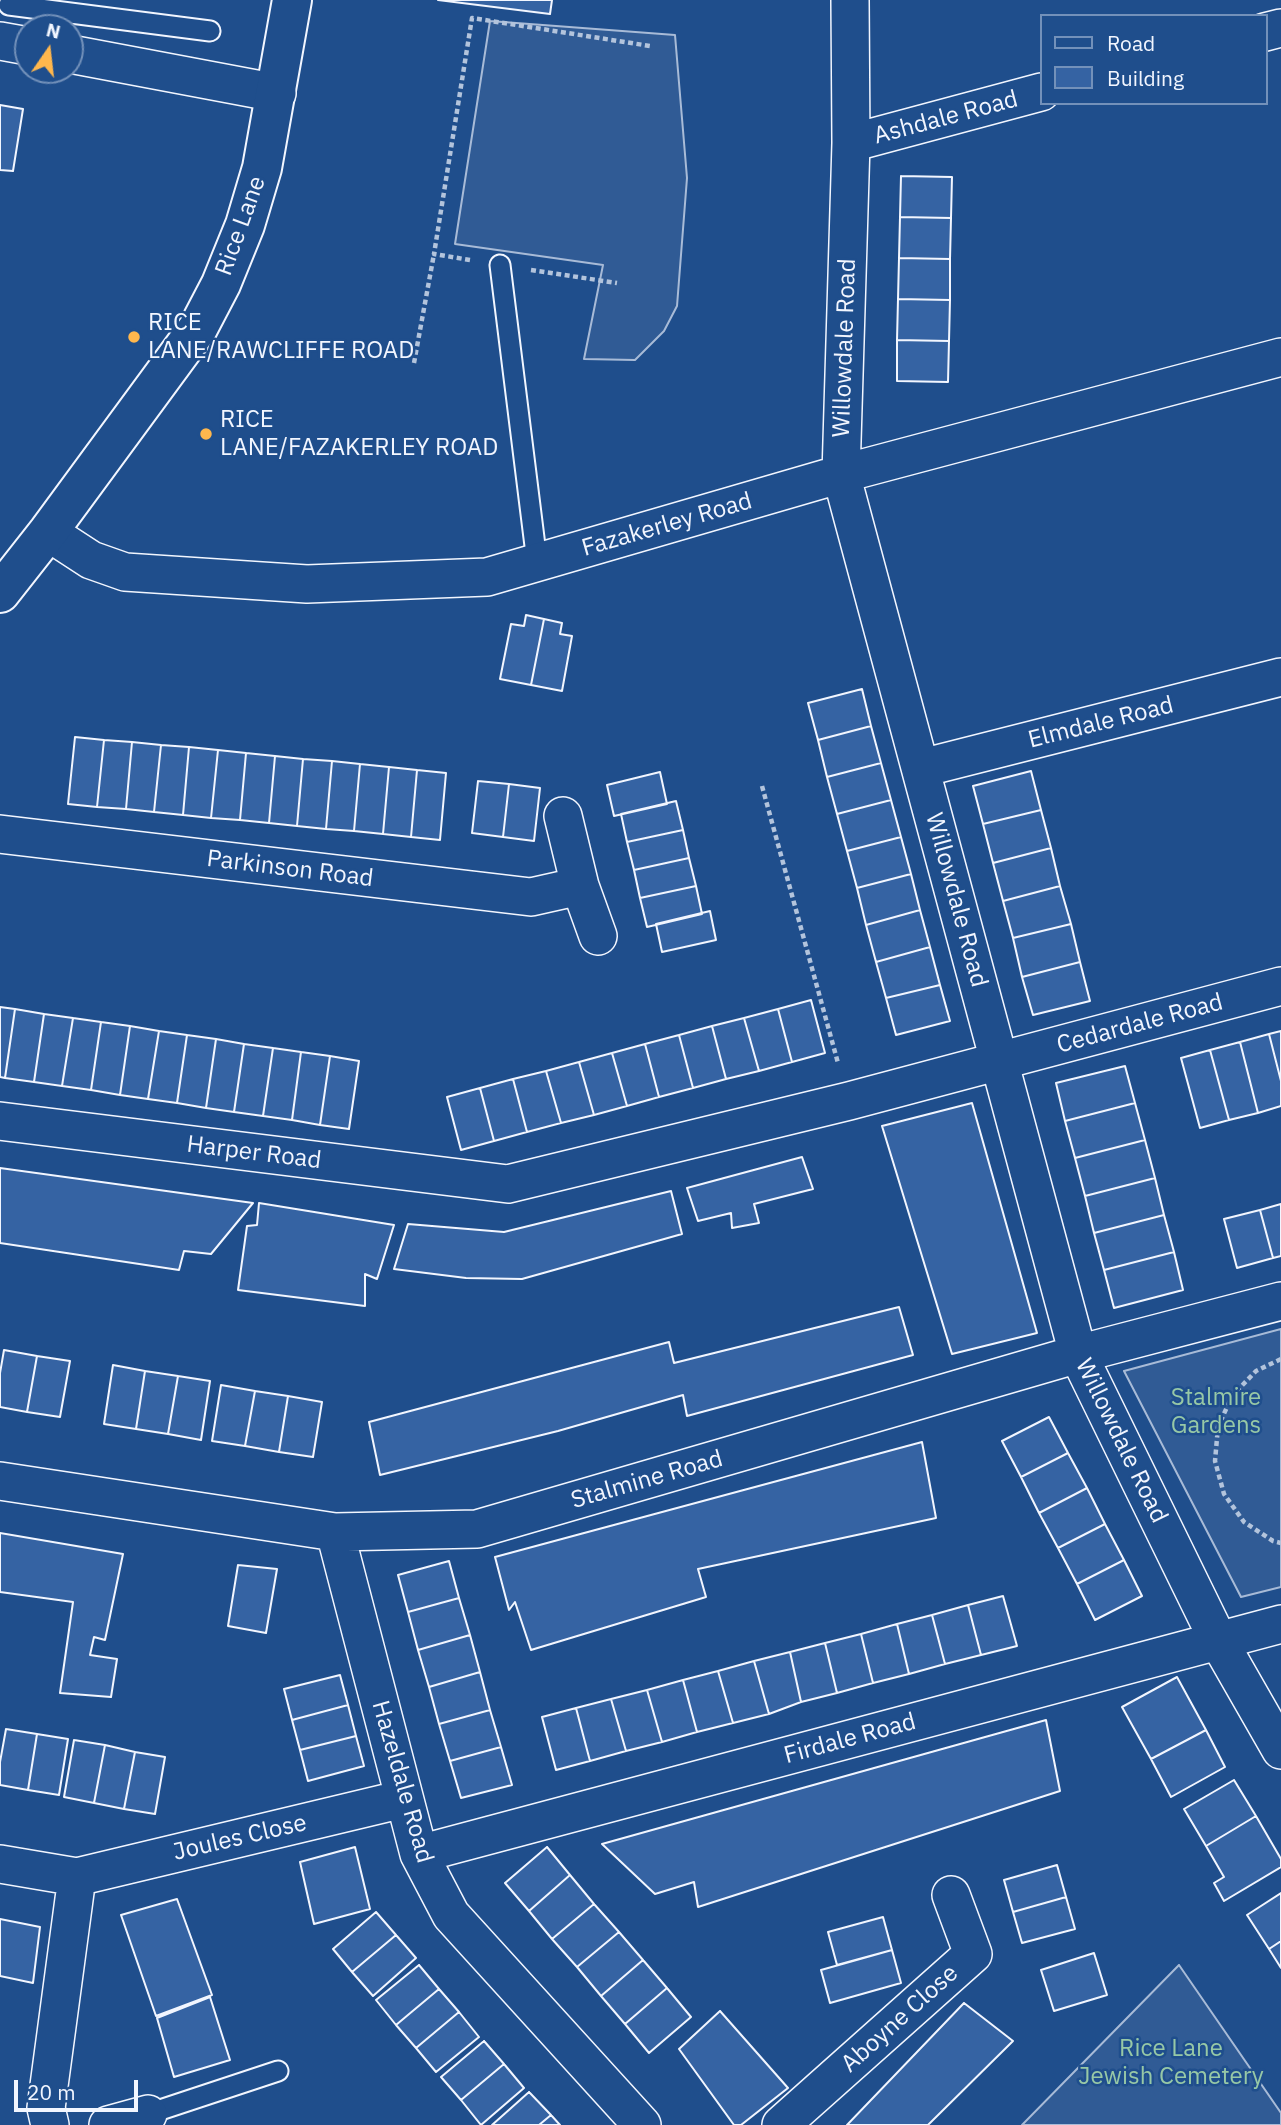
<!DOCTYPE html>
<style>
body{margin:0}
#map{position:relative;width:1281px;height:2125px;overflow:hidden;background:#1f4e8c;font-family:"IBM Plex Sans",sans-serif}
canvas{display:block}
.legend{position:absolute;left:1040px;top:14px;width:228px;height:91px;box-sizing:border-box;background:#1f4e8c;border:2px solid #7391ba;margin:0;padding:9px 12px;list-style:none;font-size:21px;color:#f2f6ff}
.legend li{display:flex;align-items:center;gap:14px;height:35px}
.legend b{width:35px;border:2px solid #7391ba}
.north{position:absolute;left:14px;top:14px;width:70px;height:70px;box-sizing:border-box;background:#1f4e8c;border:2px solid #7391ba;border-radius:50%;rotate:14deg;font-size:19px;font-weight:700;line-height:28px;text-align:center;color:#f2f6ff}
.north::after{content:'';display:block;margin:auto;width:24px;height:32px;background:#ffb74d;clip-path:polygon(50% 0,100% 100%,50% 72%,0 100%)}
.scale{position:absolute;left:14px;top:2080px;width:124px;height:32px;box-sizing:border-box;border:4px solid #f2f6ff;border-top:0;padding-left:9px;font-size:21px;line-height:24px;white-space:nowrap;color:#f2f6ff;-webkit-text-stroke:5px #1f4e8c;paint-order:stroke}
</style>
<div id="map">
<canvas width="1281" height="2125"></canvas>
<ul class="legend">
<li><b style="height:9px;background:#1f4e8c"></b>Road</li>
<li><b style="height:19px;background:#3563a3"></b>Building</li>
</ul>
<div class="north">N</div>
<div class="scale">20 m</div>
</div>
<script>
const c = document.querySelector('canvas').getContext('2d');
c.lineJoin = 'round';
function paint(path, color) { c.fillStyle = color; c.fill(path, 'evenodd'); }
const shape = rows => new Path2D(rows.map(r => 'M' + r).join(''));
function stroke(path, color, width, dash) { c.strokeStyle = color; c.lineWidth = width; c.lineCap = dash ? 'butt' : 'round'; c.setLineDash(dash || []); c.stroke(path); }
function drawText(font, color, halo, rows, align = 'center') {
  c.font = font + ' "IBM Plex Sans",sans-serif'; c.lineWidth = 5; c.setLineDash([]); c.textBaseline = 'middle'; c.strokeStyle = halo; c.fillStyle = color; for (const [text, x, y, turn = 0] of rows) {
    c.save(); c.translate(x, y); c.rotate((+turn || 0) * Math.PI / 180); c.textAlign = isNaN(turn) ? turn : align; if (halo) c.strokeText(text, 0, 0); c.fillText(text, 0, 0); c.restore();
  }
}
const built = shape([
 [490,21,675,35,687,178,677,306,664,331,635,360,584,359,603,265,455,244,490,21],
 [1281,1329,1281,1587,1241,1597,1124,1371,1281,1329],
 [1179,1965,1281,2113,1281,2125,1022,2125,1179,1965]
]);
paint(built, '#305b95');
stroke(built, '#a8bbd7', 2);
const building = shape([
 [438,0,552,0,550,14,438,0],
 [0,105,23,109,13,171,0,170,0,105],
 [901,176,952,177,951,218,900,217,901,176],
 [900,217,951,218,950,259,899,258,900,217],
 [899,258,950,259,950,300,898,299,899,258],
 [898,299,950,300,949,341,897,340,898,299],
 [897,340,949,341,948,382,897,381,897,340],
 [526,615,544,619,531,685,500,679,511,624,524,626,526,615],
 [544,619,562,623,560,634,572,636,562,691,531,685,544,619],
 [862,689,871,726,818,740,808,703,862,689],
 [871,726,881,763,827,777,818,740,871,726],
 [75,737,104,740,97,807,68,804,75,737],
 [104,740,132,742,126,809,97,807,104,740],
 [132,742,161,745,154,812,126,809,132,742],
 [161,745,189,747,183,815,154,812,161,745],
 [189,747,218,750,211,818,183,815,189,747],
 [218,750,246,753,240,820,211,818,218,750],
 [246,753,275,756,269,823,240,820,246,753],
 [275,756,303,759,297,826,269,823,275,756],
 [303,759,332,761,326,829,297,826,303,759],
 [332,761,360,764,354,831,326,829,332,761],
 [881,763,891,800,837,814,827,777,881,763],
 [360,764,389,767,383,834,354,831,360,764],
 [389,767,417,770,411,837,383,834,389,767],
 [417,770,446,773,440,840,411,837,417,770],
 [1031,771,1041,810,983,824,973,786,1031,771],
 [660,772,667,804,614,816,607,785,660,772],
 [478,781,509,784,503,837,472,833,478,781],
 [509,784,540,788,534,841,503,837,509,784],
 [891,800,901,837,847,851,837,814,891,800],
 [676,801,683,830,627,842,621,814,676,801],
 [1041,810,1051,848,993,863,983,824,1041,810],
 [683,830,689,858,634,870,627,842,683,830],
 [901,837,911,874,857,888,847,851,901,837],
 [1051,848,1060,886,1003,901,993,863,1051,848],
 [689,858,696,886,640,898,634,870,689,858],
 [911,874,920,910,866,925,857,888,911,874],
 [696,886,702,914,647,927,640,898,696,886],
 [1060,886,1071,924,1013,938,1003,901,1060,886],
 [920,910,930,947,876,962,866,925,920,910],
 [710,911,716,940,662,952,656,924,710,911],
 [1071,924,1080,962,1022,977,1013,938,1071,924],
 [930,947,940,985,886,998,876,962,930,947],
 [1080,962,1090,1001,1033,1015,1022,977,1080,962],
 [940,985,950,1021,896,1035,886,998,940,985],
 [811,1000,825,1053,792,1062,778,1009,811,1000],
 [0,1007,15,1009,5,1078,0,1077,0,1007],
 [15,1009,44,1014,34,1082,5,1078,15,1009],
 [778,1009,792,1062,759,1071,744,1018,778,1009],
 [44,1014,73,1018,62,1086,34,1082,44,1014],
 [73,1018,101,1022,91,1090,62,1086,73,1018],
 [744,1018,759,1071,726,1079,712,1026,744,1018],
 [101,1022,130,1026,120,1095,91,1090,101,1022],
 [130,1026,159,1031,148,1099,120,1095,130,1026],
 [712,1026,726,1079,693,1088,679,1035,712,1026],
 [159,1031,187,1035,177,1103,148,1099,159,1031],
 [1281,1031,1281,1081,1269,1034,1281,1031],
 [1269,1034,1281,1081,1281,1106,1258,1113,1240,1042,1269,1034],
 [187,1035,216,1039,206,1108,177,1103,187,1035],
 [679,1035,693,1088,659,1097,645,1044,679,1035],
 [216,1039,244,1044,234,1112,206,1108,216,1039],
 [1240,1042,1258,1113,1229,1120,1210,1050,1240,1042],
 [244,1044,273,1048,263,1116,234,1112,244,1044],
 [645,1044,659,1097,627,1106,612,1053,645,1044],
 [273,1048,301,1052,292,1120,263,1116,273,1048],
 [1210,1050,1229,1120,1200,1128,1181,1058,1210,1050],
 [301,1052,330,1056,320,1125,292,1120,301,1052],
 [612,1053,627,1106,594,1115,579,1062,612,1053],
 [330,1056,359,1061,349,1129,320,1125,330,1056],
 [579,1062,594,1115,561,1123,546,1071,579,1062],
 [1125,1066,1135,1103,1065,1121,1056,1083,1125,1066],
 [546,1071,561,1123,527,1132,513,1079,546,1071],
 [513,1079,527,1132,494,1141,480,1088,513,1079],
 [480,1088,494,1141,461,1150,447,1097,480,1088],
 [972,1103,1037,1333,952,1354,882,1126,972,1103],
 [1135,1103,1145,1140,1075,1158,1065,1121,1135,1103],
 [1145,1140,1155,1178,1085,1196,1075,1158,1145,1140],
 [802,1157,813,1189,754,1204,759,1223,732,1228,731,1213,698,1221,687,1188,802,1157],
 [0,1168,253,1203,211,1254,184,1251,179,1270,0,1243,0,1168],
 [1155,1178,1164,1215,1094,1233,1085,1196,1155,1178],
 [671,1191,682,1234,522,1279,466,1278,394,1269,408,1224,504,1232,671,1191],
 [259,1203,394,1225,377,1279,365,1274,365,1306,238,1290,247,1226,257,1225,259,1203],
 [1281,1204,1281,1256,1273,1258,1260,1210,1281,1204],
 [1260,1210,1273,1258,1237,1268,1224,1219,1260,1210],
 [1164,1215,1174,1252,1104,1270,1094,1233,1164,1215],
 [1174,1252,1183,1290,1114,1308,1104,1270,1174,1252],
 [899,1307,913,1355,687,1416,683,1395,558,1431,380,1475,369,1422,669,1342,674,1363,899,1307],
 [4,1350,37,1356,27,1412,0,1407,0,1373,4,1350],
 [37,1356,70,1361,60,1417,27,1412,37,1356],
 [113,1365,145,1371,136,1429,104,1424,113,1365],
 [145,1371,178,1376,168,1434,136,1429,145,1371],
 [178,1376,210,1381,201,1440,168,1434,178,1376],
 [221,1385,255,1391,245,1446,212,1441,221,1385],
 [255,1391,288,1396,279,1452,245,1446,255,1391],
 [288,1396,322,1402,313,1457,279,1452,288,1396],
 [1049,1417,1068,1453,1021,1477,1002,1441,1049,1417],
 [922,1442,936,1518,698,1569,706,1597,531,1650,515,1602,509,1610,495,1557,922,1442],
 [1068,1453,1087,1488,1039,1513,1021,1477,1068,1453],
 [1087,1488,1105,1524,1058,1548,1039,1513,1087,1488],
 [1105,1524,1124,1560,1077,1584,1058,1548,1105,1524],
 [0,1533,123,1554,105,1640,94,1637,90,1655,117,1659,111,1697,60,1693,73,1602,0,1592,0,1533],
 [1124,1560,1142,1596,1095,1620,1077,1584,1124,1560],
 [449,1561,459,1598,408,1612,398,1575,449,1561],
 [238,1565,277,1569,266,1633,228,1626,238,1565],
 [1003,1596,1017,1646,981,1655,968,1605,1003,1596],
 [459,1598,470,1635,418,1650,408,1612,459,1598],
 [968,1605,981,1655,945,1664,932,1615,968,1605],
 [932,1615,945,1664,909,1674,897,1624,932,1615],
 [897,1624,909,1674,873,1683,861,1634,897,1624],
 [861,1634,873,1683,837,1693,825,1643,861,1634],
 [470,1635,480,1672,429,1687,418,1650,470,1635],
 [825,1643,837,1693,801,1702,790,1652,825,1643],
 [790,1652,801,1702,769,1714,754,1661,790,1652],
 [754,1661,769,1714,733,1723,718,1671,754,1661],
 [718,1671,733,1723,697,1732,683,1680,718,1671],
 [480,1672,490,1710,439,1724,429,1687,480,1672],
 [340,1675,348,1705,292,1720,284,1689,340,1675],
 [1177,1677,1206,1730,1151,1759,1122,1707,1177,1677],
 [683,1680,697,1732,662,1742,647,1690,683,1680],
 [647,1690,662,1742,626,1751,611,1699,647,1690],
 [611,1699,626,1751,590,1761,576,1708,611,1699],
 [348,1705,356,1736,300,1750,292,1720,348,1705],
 [576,1708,590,1761,556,1770,542,1717,576,1708],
 [490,1710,501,1747,450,1761,439,1724,490,1710],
 [1046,1720,1060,1791,698,1907,694,1882,655,1894,602,1844,1046,1720],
 [6,1729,37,1734,28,1790,0,1785,0,1762,6,1729],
 [1206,1730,1225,1767,1171,1797,1151,1759,1206,1730],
 [37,1734,68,1739,59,1795,28,1790,37,1734],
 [356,1736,364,1766,308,1781,300,1750,356,1736],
 [74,1740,105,1745,94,1803,64,1797,74,1740],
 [105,1745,135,1752,124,1809,94,1803,105,1745],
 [501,1747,512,1785,461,1798,450,1761,501,1747],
 [135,1752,165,1757,155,1814,124,1809,135,1752],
 [1234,1780,1256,1816,1206,1846,1184,1809,1234,1780],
 [1256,1816,1281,1859,1281,1867,1224,1901,1214,1883,1224,1877,1206,1846,1256,1816],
 [355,1847,370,1909,314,1924,300,1862,355,1847],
 [547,1847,570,1875,529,1911,505,1883,547,1847],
 [1057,1865,1066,1897,1013,1912,1004,1880,1057,1865],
 [570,1875,594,1904,552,1939,529,1911,570,1875],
 [1281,1893,1281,1941,1269,1949,1247,1915,1281,1893],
 [1066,1897,1075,1929,1022,1943,1013,1912,1066,1897],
 [177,1899,212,1995,156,2016,121,1915,177,1899],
 [594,1904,619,1932,577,1967,552,1939,594,1904],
 [376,1912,396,1935,352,1972,333,1949,376,1912],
 [883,1917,892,1950,837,1965,828,1932,883,1917],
 [0,1919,40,1927,33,1983,0,1976,0,1919],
 [619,1932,643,1960,601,1996,577,1967,619,1932],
 [396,1935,416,1958,373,1996,352,1972,396,1935],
 [1281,1941,1281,1968,1269,1949,1281,1941],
 [892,1950,901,1983,830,2003,821,1970,892,1950],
 [1094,1953,1107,1995,1054,2011,1041,1970,1094,1953],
 [643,1960,667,1988,625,2024,601,1996,643,1960],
 [419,1965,439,1989,396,2025,376,2000,419,1965],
 [667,1988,691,2017,649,2053,625,2024,667,1988],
 [439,1989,459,2012,416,2048,396,2025,439,1989],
 [210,1997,230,2060,174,2077,157,2018,210,1997],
 [964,2003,1013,2041,928,2125,847,2125,964,2003],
 [720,2011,788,2088,741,2125,734,2125,679,2049,720,2011],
 [459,2012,479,2037,436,2072,416,2048,459,2012],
 [484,2041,504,2064,461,2100,441,2077,484,2041],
 [504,2064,524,2088,481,2125,461,2100,504,2064],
 [529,2092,551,2115,539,2125,492,2125,529,2092],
 [551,2115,560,2125,539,2125,551,2115]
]);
paint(building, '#3563a3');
stroke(building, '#f2f6ff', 2);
const lane = shape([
 [9,5,210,31],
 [500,265,537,562],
 [148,2114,278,2071]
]);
const street = shape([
 [850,0,851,143,841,474,1078,1354,1218,1640,1281,1750],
 [1265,32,1281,28],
 [0,41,28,46],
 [70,54,277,93],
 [851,143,1041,92],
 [48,532,91,560,125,572,307,584,487,577,841,474,1281,357],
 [922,768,1281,677],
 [563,816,580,886,598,936],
 [0,834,531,897,580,886],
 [0,1121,508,1184,849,1101,1281,986],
 [0,1481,335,1532,477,1529,1078,1354,1281,1301],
 [335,1532,419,1854,451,1915,642,2125],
 [419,1854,1281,1624],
 [0,1864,77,1877,403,1799],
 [50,2125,46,2108,77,1877],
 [108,2125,148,2114],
 [781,2125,973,1954,951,1895]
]);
const highway = shape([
 [0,593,48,532,198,328,221,284,245,225,262,168,292,0]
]);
stroke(lane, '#f2f6ff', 23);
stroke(street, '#f2f6ff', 40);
stroke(highway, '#f2f6ff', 42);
stroke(shape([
 [470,260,434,254,472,18,650,46],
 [531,270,617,283],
 [414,363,434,254],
 [762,786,838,1063],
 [1281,1359,1256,1371,1232,1396,1218,1427,1215,1461,1224,1494,1244,1522,1273,1541,1281,1543]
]), '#b3c4dc', 4.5, [5, 3.5]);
stroke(lane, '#1f4e8c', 19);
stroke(street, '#1f4e8c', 37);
stroke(highway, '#1f4e8c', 38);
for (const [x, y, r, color] of [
 [134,337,7,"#ffb74d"],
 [206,434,7,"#ffb74d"]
]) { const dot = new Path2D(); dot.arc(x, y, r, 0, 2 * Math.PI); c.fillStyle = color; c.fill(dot); stroke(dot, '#1f4e8c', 2.5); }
drawText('24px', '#f2f6ff', '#1f4e8c', [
 ["Ashdale Road",946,118,-15],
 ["Rice Lane",241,226,-70],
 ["Willowdale Road",845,348,-88],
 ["Fazakerley Road",667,525,-16],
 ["Elmdale Road",1101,723,-14],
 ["Parkinson Road",290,869,7],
 ["Willowdale Road",956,900,75],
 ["Cedardale Road",1140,1024,-15],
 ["Harper Road",254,1153,7],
 ["Willowdale Road",1121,1441,64],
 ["Stalmine Road",647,1480,-16],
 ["Firdale Road",850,1739,-15],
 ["Hazeldale Road",402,1782,74],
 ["Joules Close",240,1838,-13],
 ["Aboyne Close",900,2019,-42]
]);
drawText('24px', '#f2f6ff', '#1f4e8c', [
 ["RICE",148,323],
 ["LANE/RAWCLIFFE ROAD",148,351],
 ["RICE",220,420],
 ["LANE/FAZAKERLEY ROAD",220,448]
], 'left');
drawText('24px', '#97c8a6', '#1f4e8c', [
 ["Stalmire",1216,1398],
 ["Gardens",1216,1426],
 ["Rice Lane",1171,2049],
 ["Jewish Cemetery",1171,2077]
]);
</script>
